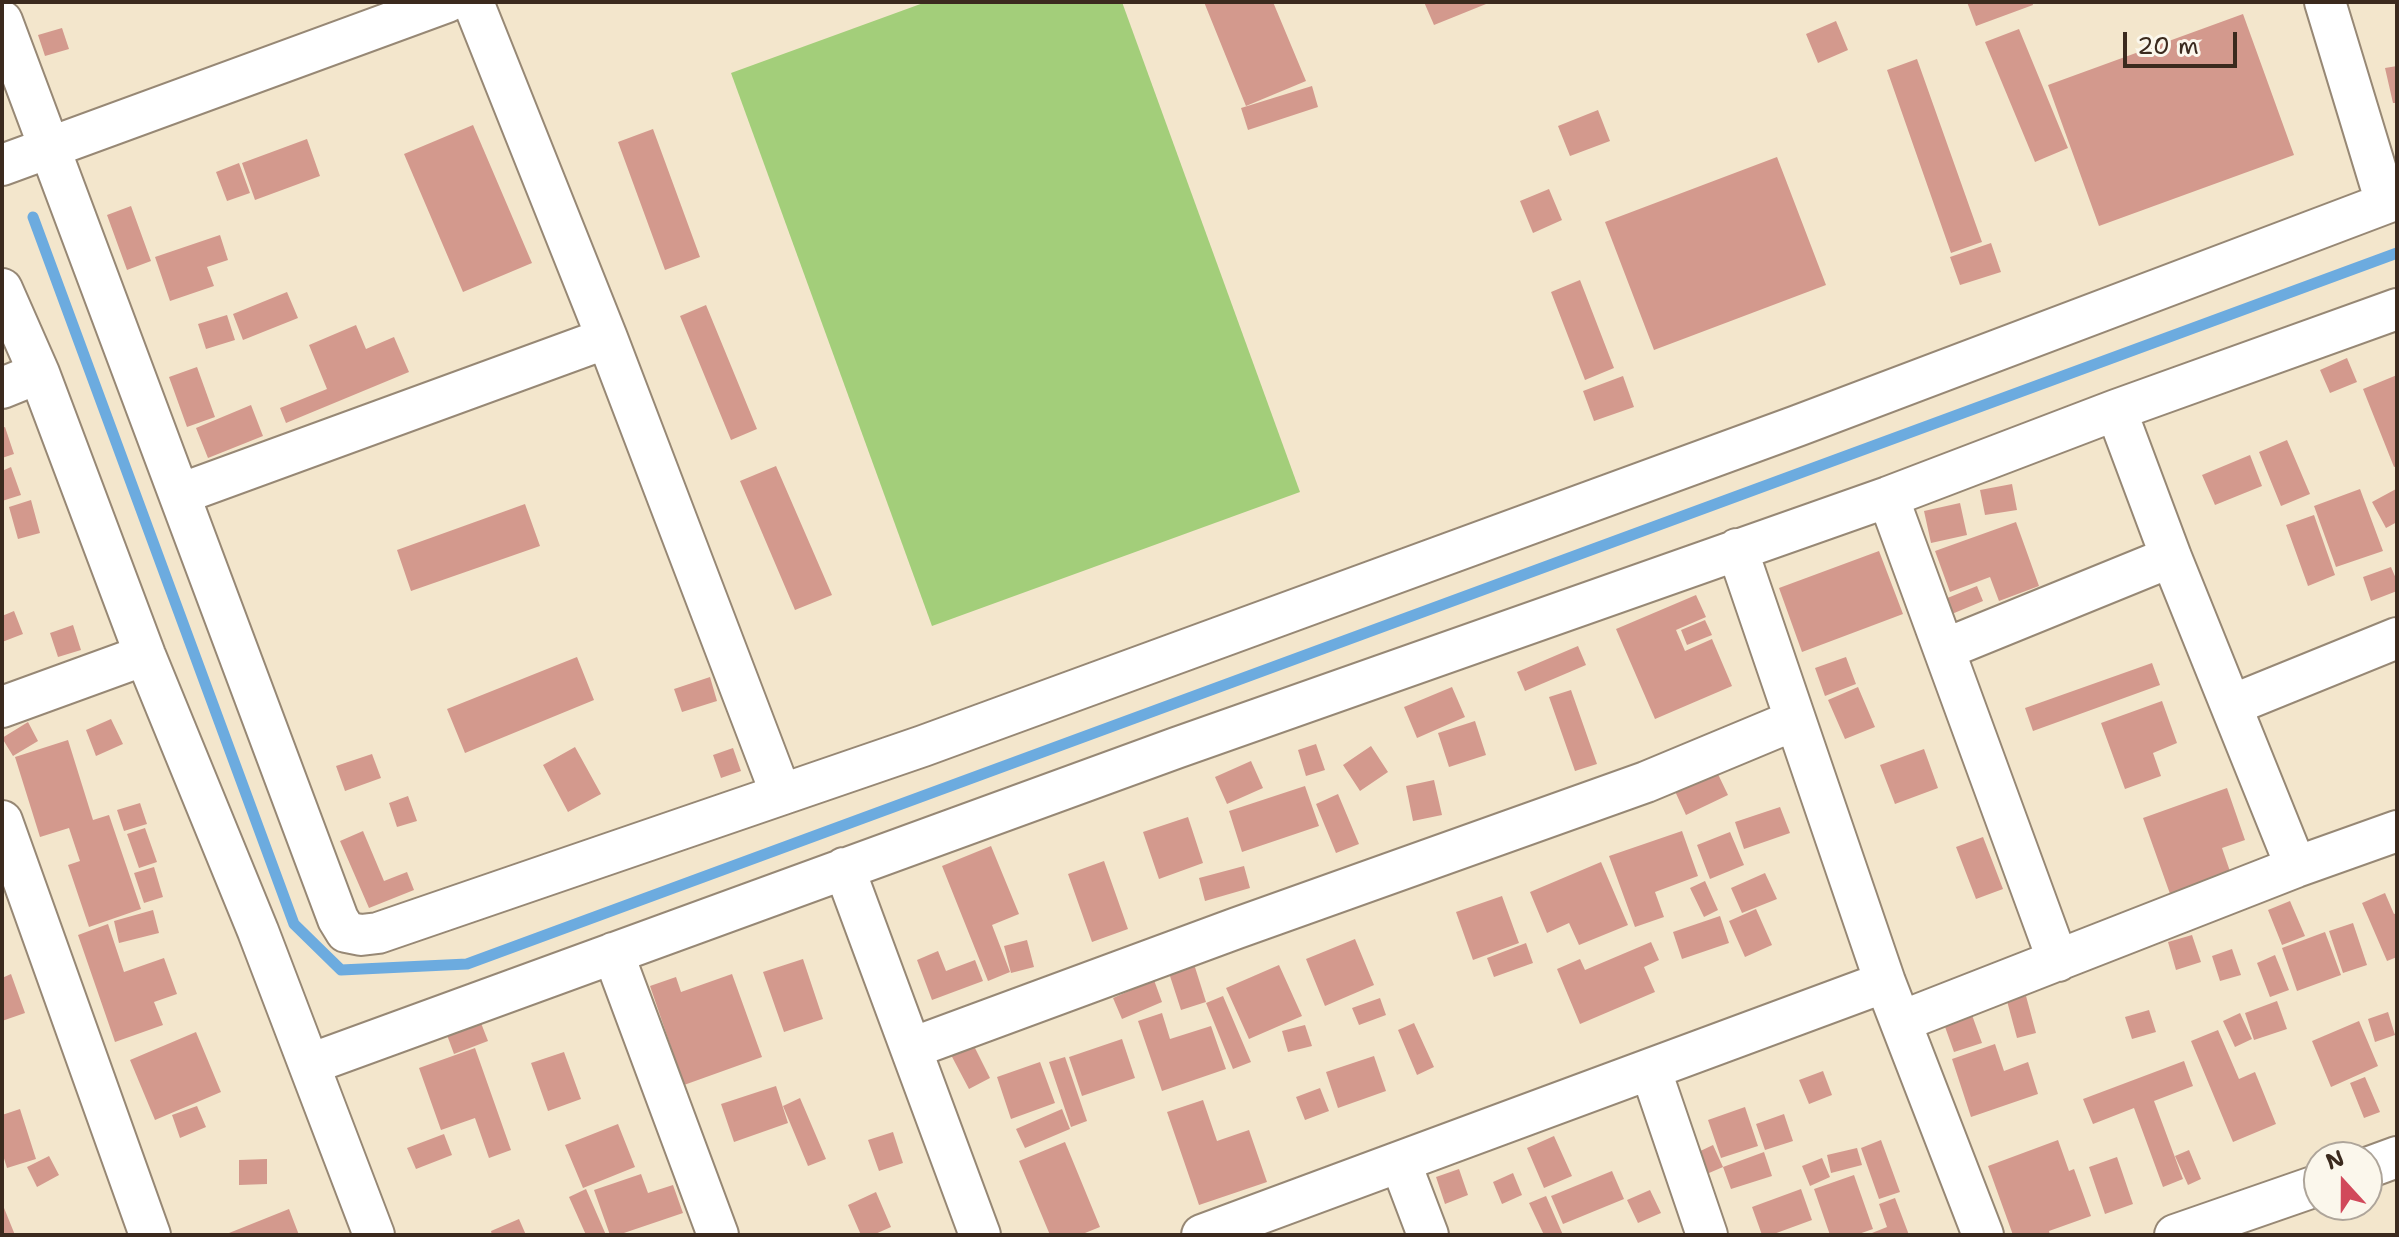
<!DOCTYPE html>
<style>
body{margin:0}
#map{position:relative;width:2399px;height:1237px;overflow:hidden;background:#f3e6cc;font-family:"Shantell Sans",sans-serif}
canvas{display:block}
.frame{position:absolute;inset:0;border:4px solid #3b2a1e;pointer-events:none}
.north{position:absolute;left:2303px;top:1141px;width:80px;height:80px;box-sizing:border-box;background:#fbf7ec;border:2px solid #aea59a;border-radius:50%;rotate:339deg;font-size:22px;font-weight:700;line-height:32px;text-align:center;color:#3b2a1e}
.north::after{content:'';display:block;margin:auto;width:28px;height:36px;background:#d1495b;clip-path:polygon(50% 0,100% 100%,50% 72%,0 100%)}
.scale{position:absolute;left:2123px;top:32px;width:114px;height:36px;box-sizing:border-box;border:4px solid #3b2a1e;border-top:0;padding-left:10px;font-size:24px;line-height:28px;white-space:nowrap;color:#3b2a1e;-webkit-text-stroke:6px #fbf7ec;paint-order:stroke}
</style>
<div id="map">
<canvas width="2399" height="1237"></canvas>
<div class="frame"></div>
<div class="north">N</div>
<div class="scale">20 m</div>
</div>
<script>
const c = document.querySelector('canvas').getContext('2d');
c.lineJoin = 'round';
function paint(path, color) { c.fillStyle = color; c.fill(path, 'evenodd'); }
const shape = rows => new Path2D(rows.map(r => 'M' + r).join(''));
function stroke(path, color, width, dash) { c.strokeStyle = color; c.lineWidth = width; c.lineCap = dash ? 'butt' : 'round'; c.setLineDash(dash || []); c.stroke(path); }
paint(shape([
 [926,2,1122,2,1300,492,932,626,731,73]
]), '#a3ce7a');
stroke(shape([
 [33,217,294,924,341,970,467,964,2397,253]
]), '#6cabdf', 11);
paint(shape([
 [1204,2,1273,2,1306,81,1246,106],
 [1424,2,1491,2,1434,25],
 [1967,2,2032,2,2033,5,1976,26],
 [2243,14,2294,155,2099,226,2048,85],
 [1836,21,1848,50,1818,63,1806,34],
 [62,28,69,49,45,56,38,35],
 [2019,29,2068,148,2035,162,1985,42],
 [1917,59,1982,242,1951,253,1887,70],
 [2397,66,2397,103,2393,103,2385,68],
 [1312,86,1318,107,1248,130,1241,108],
 [1598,110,1610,141,1570,156,1558,126],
 [473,125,532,263,463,292,404,154],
 [653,129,700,257,665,270,618,142],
 [307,139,320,176,255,200,242,163],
 [1777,157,1826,285,1654,350,1605,222],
 [239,163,250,193,227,201,216,172],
 [1549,189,1562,220,1533,233,1520,201],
 [131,206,151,261,127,270,107,215],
 [220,235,228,260,207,267,214,286,170,301,155,257],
 [1991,243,2001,272,1960,285,1950,257],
 [1580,280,1614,368,1585,380,1551,292],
 [287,292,298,318,243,340,233,314],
 [706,305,757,429,731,440,680,316],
 [227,315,235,340,206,349,198,324],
 [356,325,366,349,394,337,409,372,286,423,280,408,327,389,309,345],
 [2347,358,2357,382,2330,393,2320,370],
 [197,367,215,417,187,427,169,377],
 [2397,375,2397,466,2394,467,2363,389],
 [1623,376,1634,407,1594,421,1583,391],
 [251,405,263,436,208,458,196,428],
 [5,427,14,454,2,458,2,428],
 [2287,440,2310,494,2281,506,2259,452],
 [2250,455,2262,486,2215,505,2202,475],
 [776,466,832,595,795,610,740,481],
 [11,467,21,495,2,501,2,471],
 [2012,484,2017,510,1985,515,1980,490],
 [2360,489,2383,551,2336,567,2314,506],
 [2396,489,2397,522,2386,528,2372,502],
 [31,500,40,533,18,539,9,507],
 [1960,503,1967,535,1931,543,1924,511],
 [525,504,540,546,411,591,397,550],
 [2314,515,2335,575,2308,586,2286,525],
 [2016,522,2039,586,1999,601,1990,577,1950,592,1935,551],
 [1879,551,1903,614,1802,652,1779,588],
 [2391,567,2397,581,2397,591,2371,601,2363,577],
 [1977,586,1983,601,1947,616,1940,601],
 [1696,595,1706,617,1676,630,1685,651,1712,639,1732,686,1655,719,1616,629],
 [14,611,23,634,2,642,2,616],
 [1705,620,1712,635,1687,645,1681,630],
 [73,625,81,650,58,657,50,633],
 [1578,646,1586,665,1525,691,1517,672],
 [577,657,594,700,465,753,447,709],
 [1846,657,1856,684,1825,696,1815,668],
 [2152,663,2160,685,2033,731,2025,708],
 [710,677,717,701,682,712,674,689],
 [1452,687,1465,717,1417,738,1404,707],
 [1858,687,1875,727,1845,739,1828,700],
 [1571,690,1597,764,1575,771,1549,697],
 [2162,701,2177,743,2153,753,2161,776,2125,789,2101,723],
 [111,719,123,744,96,756,86,730],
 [1475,721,1486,755,1449,767,1438,733],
 [28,722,38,741,13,756,2,738],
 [68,740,93,820,109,815,141,909,89,927,68,865,80,861,69,828,40,837,15,757],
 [1316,744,1325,770,1306,776,1298,750],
 [1371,746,1388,772,1360,791,1343,765],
 [575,747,601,794,568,812,543,765],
 [733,748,741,771,721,778,713,755],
 [1924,749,1938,788,1895,804,1880,765],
 [372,754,381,778,345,791,336,766],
 [1251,761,1263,788,1227,804,1215,777],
 [1715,768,1728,795,1686,815,1673,787],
 [1434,780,1442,815,1413,821,1406,786],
 [1305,786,1319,826,1242,852,1229,811],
 [2227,788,2245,840,2222,848,2234,883,2174,905,2143,818],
 [1338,794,1359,844,1336,853,1316,804],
 [408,796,417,821,397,827,389,803],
 [140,803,147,824,124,831,117,810],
 [1780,807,1790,833,1744,849,1735,822],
 [1188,817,1203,863,1159,879,1143,832],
 [145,828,157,862,139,868,127,834],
 [363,831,384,881,407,872,414,890,369,908,340,841],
 [1682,831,1698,876,1655,892,1664,917,1635,927,1609,856],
 [1730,832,1744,865,1710,879,1697,845],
 [1983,837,2003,889,1976,899,1956,847],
 [991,846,1019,914,992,925,1010,972,988,981,942,866],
 [1104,861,1128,929,1092,942,1068,874],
 [1601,862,1628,925,1579,945,1569,923,1547,933,1530,892],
 [1244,866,1250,888,1205,901,1199,878],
 [154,867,163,897,144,903,134,873],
 [1765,873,1777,899,1742,913,1731,888],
 [1705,881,1718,910,1704,917,1690,888],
 [2385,893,2394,914,2397,913,2397,957,2387,961,2362,903],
 [1502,896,1519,943,1473,960,1456,912],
 [2290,901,2305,936,2282,945,2268,910],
 [1756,909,1772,945,1745,957,1729,921],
 [153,910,159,933,119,943,114,921],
 [1720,916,1729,943,1682,959,1673,932],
 [2353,923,2367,965,2343,973,2329,931],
 [108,924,124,972,164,958,177,994,154,1002,163,1025,115,1042,78,935],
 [2325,932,2341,975,2297,991,2282,948],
 [2192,935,2201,962,2176,970,2168,942],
 [1355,939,1374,985,1325,1006,1306,959],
 [1027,940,1034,967,1011,973,1004,946],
 [1651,942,1659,960,1644,967,1655,992,1580,1024,1557,969,1580,959,1585,970],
 [1526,943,1533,963,1494,977,1487,958],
 [2232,949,2241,975,2220,981,2212,956],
 [938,951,946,971,975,960,983,981,932,1000,917,960],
 [2275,955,2289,990,2270,997,2257,963],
 [803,959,823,1019,784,1032,763,972],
 [1194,964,1206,1002,1181,1010,1169,973],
 [1279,965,1302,1016,1249,1039,1226,988],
 [11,974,25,1013,2,1021,2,978],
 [732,974,762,1057,684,1085,650,986,676,977,681,992],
 [1154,980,1162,1002,1122,1019,1113,998],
 [1223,996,1251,1062,1233,1069,1206,1003],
 [2026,996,2036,1033,2017,1038,2007,1001],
 [1380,998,1386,1015,1359,1025,1352,1008],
 [2277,1001,2287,1029,2254,1040,2245,1013],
 [2149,1010,2156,1032,2132,1039,2125,1017],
 [2388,1012,2395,1035,2375,1042,2368,1019],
 [1162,1013,1170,1039,1211,1026,1226,1069,1162,1091,1138,1021],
 [2240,1013,2252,1039,2235,1047,2223,1021],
 [1972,1015,1982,1043,1954,1052,1944,1024],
 [2359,1021,2378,1066,2331,1087,2312,1041],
 [481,1023,488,1041,454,1054,447,1035],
 [1414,1023,1434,1067,1417,1075,1398,1030],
 [1305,1025,1312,1046,1288,1052,1282,1031],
 [2218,1030,2239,1079,2255,1072,2276,1124,2233,1142,2191,1041],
 [196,1032,221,1092,155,1120,130,1060],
 [1122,1039,1135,1078,1082,1096,1069,1057],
 [972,1042,990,1078,969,1089,950,1053],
 [1995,1044,2004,1071,2028,1062,2038,1094,1971,1117,1952,1059],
 [475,1048,511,1150,489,1158,475,1118,441,1130,419,1068],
 [564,1052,581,1099,548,1111,531,1063],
 [1374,1056,1386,1091,1338,1108,1326,1072],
 [1065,1057,1087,1121,1071,1127,1049,1062],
 [2184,1061,2193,1086,2154,1101,2183,1179,2163,1187,2134,1108,2093,1124,2083,1099],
 [1040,1062,1055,1103,1011,1119,997,1077],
 [1823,1071,1832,1095,1809,1104,1799,1080],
 [2365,1077,2380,1112,2364,1118,2350,1083],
 [776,1086,788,1123,734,1142,721,1104],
 [1320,1088,1329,1111,1305,1120,1296,1097],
 [800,1098,826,1159,808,1166,783,1106],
 [1203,1100,1217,1141,1249,1130,1267,1182,1199,1205,1167,1112],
 [197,1106,206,1127,180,1138,172,1115],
 [1745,1107,1758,1146,1721,1158,1708,1120],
 [20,1109,36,1159,7,1168,2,1152,2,1115],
 [1062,1109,1070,1129,1025,1148,1016,1129],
 [1784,1114,1793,1141,1765,1150,1756,1124],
 [618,1124,635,1167,583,1188,565,1145],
 [893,1132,903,1163,879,1171,868,1140],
 [444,1134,452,1155,416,1169,407,1148],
 [1554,1136,1572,1176,1544,1188,1527,1148],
 [1881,1140,1900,1192,1879,1199,1861,1148],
 [2058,1140,2069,1171,2074,1169,2091,1216,2049,1231,2050,1235,2013,1235,1988,1166],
 [1065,1142,1100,1227,1080,1235,1050,1235,1019,1161],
 [1713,1145,1723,1167,1702,1176,1692,1155],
 [1857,1148,1862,1165,1831,1173,1827,1155],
 [2189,1150,2201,1179,2188,1185,2175,1156],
 [1764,1152,1772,1176,1731,1189,1723,1167],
 [49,1156,59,1175,37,1187,27,1167],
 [2117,1157,2133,1204,2105,1214,2089,1167],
 [1822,1158,1830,1177,1810,1186,1802,1166],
 [267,1159,267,1184,239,1185,239,1160],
 [1459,1169,1468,1195,1445,1204,1436,1177],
 [1612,1171,1624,1199,1563,1224,1551,1196],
 [1513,1173,1522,1195,1502,1204,1493,1182],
 [641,1174,648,1193,673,1185,683,1213,618,1235,610,1235,594,1190],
 [1854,1175,1873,1229,1856,1235,1830,1235,1814,1189],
 [586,1189,606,1235,586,1235,569,1197],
 [1801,1189,1812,1220,1771,1235,1762,1235,1752,1207],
 [1650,1190,1661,1213,1638,1223,1627,1200],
 [876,1192,891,1227,873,1235,861,1235,848,1205],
 [1546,1196,1563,1235,1544,1235,1529,1203],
 [1895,1198,1909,1235,1867,1235,1887,1227,1879,1204],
 [2,1203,15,1235,2,1235],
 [289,1209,299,1235,224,1235],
 [519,1219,526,1235,492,1235,491,1231]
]), '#d3998d');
const minor = shape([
 [473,2,607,338,781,794],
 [2325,2,2386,203],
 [2,21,338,919,346,932,361,935,378,933,923,746,1797,426,2397,199],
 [2,165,447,2],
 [2,289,39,373,145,655,258,931,374,1235],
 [2,388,39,373],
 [2116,410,2171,557,2296,867],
 [180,494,607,338],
 [1888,497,2058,961],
 [1737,549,1885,982,1983,1235],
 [1945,649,2171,557],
 [2232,705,2397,638],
 [2,707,145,655],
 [2,821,150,1235],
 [844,868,980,1235],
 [613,953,718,1235],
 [1902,1021,2296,867,2397,831],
 [912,1048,1237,928,1646,782,1795,720],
 [310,1064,1176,748,1888,497,2116,410,2397,309],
 [1651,1071,1707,1235],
 [1401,1164,1428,1235],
 [2367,1168,2397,1157],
 [1202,1235,1885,982],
 [2175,1235,2319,1185]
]);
stroke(minor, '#978875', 44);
stroke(minor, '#fff', 40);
</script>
